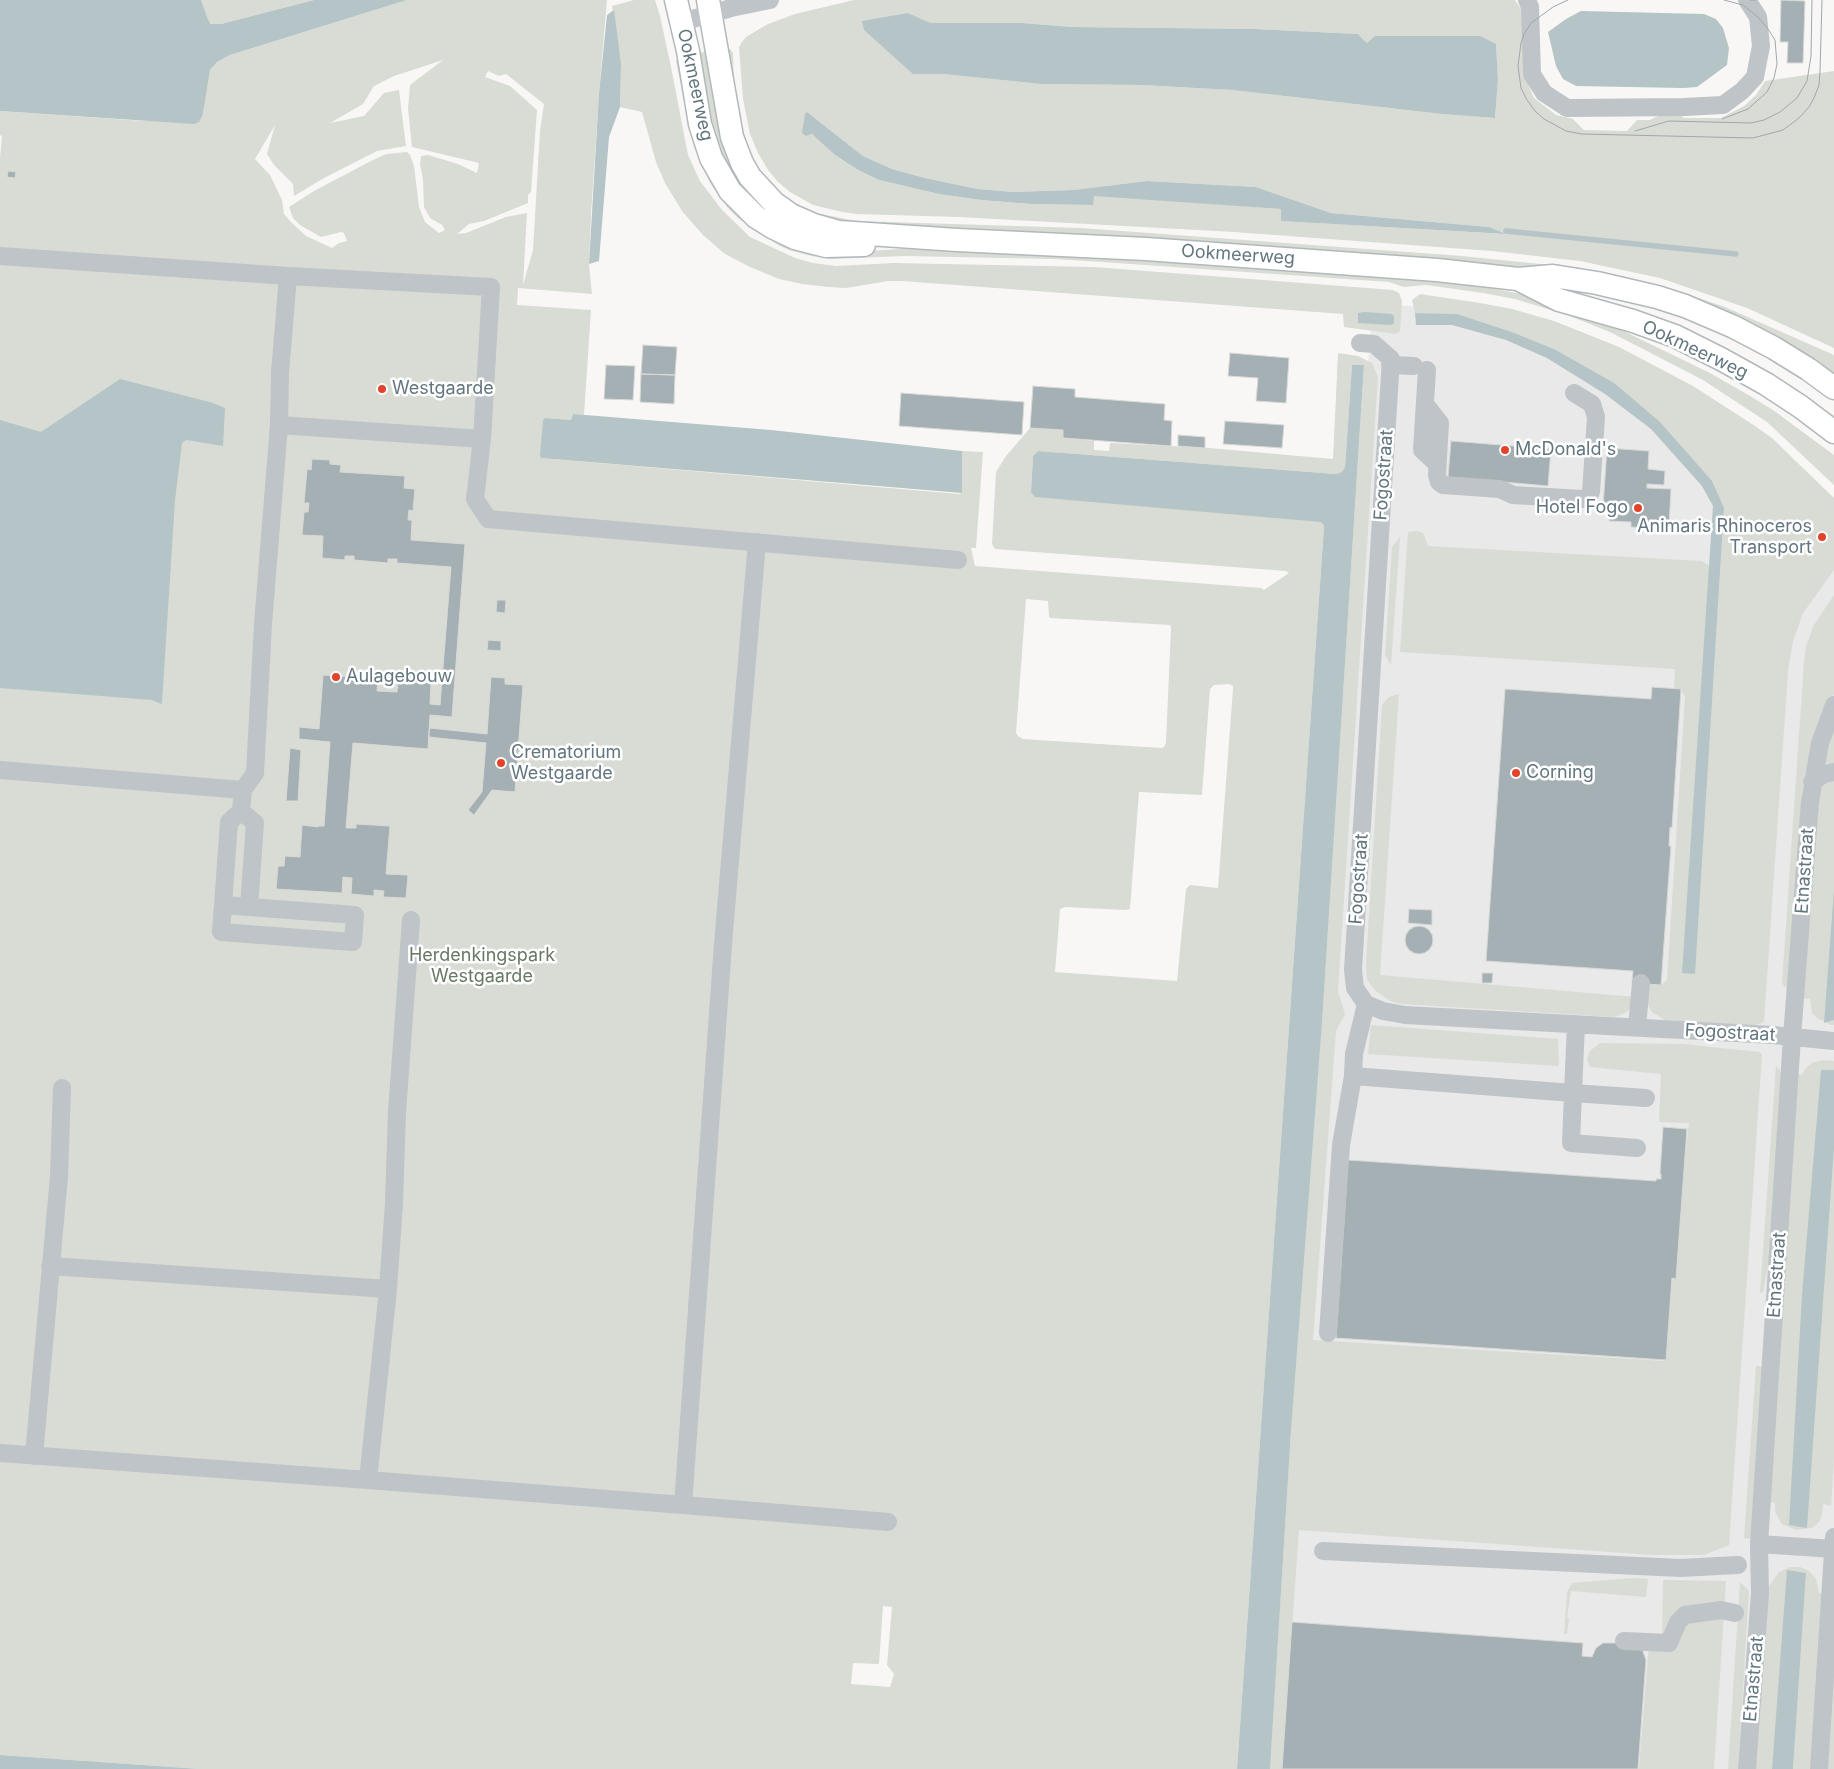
<!DOCTYPE html>
<style>
body{margin:0}
canvas{display:block;background:#f8f7f5}
</style>
<canvas width="1834" height="1769"></canvas>
<script>
const c = document.querySelector('canvas').getContext('2d');
c.lineJoin = 'round';
function paint(path, color) { c.fillStyle = color; c.fill(path, 'evenodd'); }
const shape = rows => new Path2D(rows.map(r => 'M' + r).join(''));
function stroke(path, color, width, dash) { c.strokeStyle = color; c.lineWidth = width; c.lineCap = dash ? 'butt' : 'round'; c.setLineDash(dash || []); c.stroke(path); }
function drawText(font, color, halo, rows, align = 'center') {
  c.font = font + ' Inter,sans-serif'; c.lineWidth = 5; c.setLineDash([]); c.textBaseline = 'middle'; c.strokeStyle = halo; c.fillStyle = color; for (const [text, x, y, turn = 0] of rows) {
    c.save(); c.translate(x, y); c.rotate((+turn || 0) * Math.PI / 180); c.textAlign = isNaN(turn) ? turn : align; if (halo) c.strokeText(text, 0, 0); c.fillText(text, 0, 0); c.restore();
  }
}
paint(shape([
 [1373,303,1456,310,1550,329,1834,511,1834,1769,1254,1769]
]), '#e8e9e8');
paint(shape([
 [201,0,314,0,221,24,212,24,208,19],
 [407,0,607,0,599,93,591,215,589,264,592,294,518,288,517,305,591,310,584,415,573,414,571,420,545,418,543,420,541,458,959,494,962,493,962,451,983,452,976,548,971,548,975,566,1261,588,1264,590,1289,573,1286,571,995,549,992,544,996,472,1006,456,1030,428,1063,430,1063,438,1094,441,1094,450,1109,451,1110,443,1209,448,1333,459,1338,353,1358,356,1372,363,1378,377,1338,992,1345,1014,1336,1031,1313,1340,1664,1361,1689,1123,1659,1122,1661,1074,1590,1067,1587,1059,1590,1051,1600,1043,1683,1044,1759,1052,1762,1054,1729,1545,1704,1555,1652,1555,1299,1530,1282,1769,1270,1769,1293,1396,1322,1023,1364,365,1352,365,1345,467,1342,472,1335,474,1038,451,1033,456,1031,492,1320,522,1323,524,1324,527,1237,1769,200,1769,0,1755,0,158,2,136,0,135,0,111,144,121,203,114,210,70,217,62,230,55],
 [443,60,410,85,408,109,412,147,479,163,477,173,458,164,428,155,421,156,420,164,423,180,424,207,430,218,442,225,445,230,439,233,425,222,419,207,414,166,410,155,407,152,386,154,371,161,314,191,289,207,293,218,300,225,321,237,341,232,344,233,347,241,339,243,332,248,306,236,291,222,284,214,282,200,270,175,255,159,275,125,267,154,274,165,293,184,294,196,324,178,377,151,406,146,399,90,384,93,364,116,330,123,363,104,374,86,394,76],
 [488,71,499,76,506,74,544,104,540,131,533,250,523,285,527,213,506,217,466,233,457,234,469,224,484,221,528,203,528,195,531,192,537,110,510,86,485,77],
 [1026,599,1048,601,1049,616,1050,618,1170,625,1171,627,1166,743,1164,747,1161,748,1023,739,1018,736,1016,733],
 [1229,684,1233,686,1233,689,1218,888,1190,885,1186,889,1177,981,1055,972,1060,909,1065,907,1125,910,1130,909,1139,792,1202,795,1210,689,1214,685],
 [883,1606,892,1607,887,1665,894,1674,890,1687,851,1684,853,1663,879,1664],
 [634,0,655,0,660,16,671,67,688,155,700,181,722,210,750,237,795,258,813,263,836,266,894,263,1094,267,1393,290,1399,293,1402,301,1400,331,1396,334,1344,327,1343,314,902,281,888,281,846,288,829,287,802,284,779,279,750,267,725,254,703,235,682,211,665,183,656,162,642,112,620,107,621,62,612,6],
 [854,0,1515,0,1521,9,1528,84,1534,98,1556,115,1573,119,1584,130,1627,131,1637,120,1650,120,1664,113,1679,113,1684,118,1721,118,1744,106,1756,95,1765,81,1834,71,1834,348,1747,308,1660,278,1580,261,1492,251,1234,232,959,217,857,214,842,212,813,205,790,192,778,182,768,170,758,153,750,134,743,99,739,47,742,42,746,37,768,24,795,14],
 [908,13,931,23,1022,23,1072,27,1255,29,1358,34,1367,43,1496,44,1498,80,1495,118,1442,114,1232,90,1142,85,1041,84,943,74,913,74],
 [807,112,863,156,892,169,925,178,978,189,1013,192,1073,190,1147,181,1256,187,1331,213,1489,227,1505,234,1282,221,1282,209,1094,195,1092,205,1031,204,981,200,939,194,879,180,858,170,835,155,815,136,810,134,806,136],
 [725,48,730,49,733,53,734,86,743,133,753,160,759,170,778,191,794,203,816,213,856,221,1081,228,1462,256,1570,267,1638,281,1690,295,1725,307,1834,355,1834,375,1803,353,1522,267,1430,259,865,228,798,213,747,163],
 [711,51,718,93,785,229,724,173,692,54],
 [678,57,727,197,853,252,900,249,1021,251,1469,284,1527,295,1609,324,1710,373,1750,396,1773,410,1834,455,1834,485,1767,422,1703,380,1610,332,1567,315,1515,299,1483,293,1426,285,1404,287,1389,282,1102,262,1055,259,904,256,832,259,811,256,789,250,778,245,738,218,728,208,710,183,694,147,676,61],
 [1420,294,1480,303,1512,309,1554,321,1619,347,1693,386,1755,426,1772,438,1834,498,1834,570,1803,613,1793,641,1788,671,1764,1022,1755,1025,1745,1025,1665,1020,1652,1012,1646,1001,1647,984,1661,985,1667,980,1685,697,1681,689,1674,688,1675,669,1400,652,1408,532,1417,531,1423,533,1428,546,1701,561,1710,566,1703,668,1714,667,1724,508,1711,481,1660,422,1554,349,1512,332,1457,314,1415,313,1412,300],
 [1400,537,1391,665,1385,655,1392,547],
 [1834,595,1834,694,1824,713,1816,734,1803,783,1790,989,1785,987,1782,983,1804,662,1806,646,1814,625],
 [1399,694,1380,975,1635,997,1630,1009,1625,1013,1614,1017,1401,1004,1390,1001,1376,991,1367,980,1366,962,1382,705,1389,697],
 [1834,722,1834,764,1828,764,1822,758],
 [1834,779,1834,1025,1831,1025,1817,1018,1812,1013,1810,999,1801,998,1818,788,1826,780],
 [1371,1025,1558,1039,1559,1066,1368,1054],
 [1822,1060,1834,1061,1834,1460,1831,1506,1823,1504,1822,1515,1819,1522,1812,1528,1796,1530,1782,1524,1775,1512,1775,1503,1768,1502,1798,1074,1802,1075,1806,1068,1812,1063],
 [1776,1066,1780,1071,1783,1087,1773,1240,1763,1292,1760,1293],
 [1756,1366,1764,1367,1753,1539,1744,1538],
 [1790,1567,1800,1567,1809,1571,1816,1579,1819,1593,1825,1593,1812,1769,1793,1769,1806,1573,1788,1571,1772,1769,1751,1769,1768,1588,1779,1572],
 [1633,1578,1648,1579,1646,1597,1571,1591,1567,1618,1569,1619,1567,1634,1564,1634,1567,1592,1572,1583],
 [1663,1580,1726,1581,1714,1769,1639,1769,1649,1645,1662,1647],
 [1740,1582,1749,1591,1738,1769,1728,1769],
 [1834,1643,1834,1769,1825,1769]
]), '#d8dcd4');
paint(shape([
 [0,0,201,0,208,19,211,24,221,24,314,0,407,0,230,55,217,62,210,70,203,114,199,122,194,124,0,111],
 [614,10,621,63,620,107,609,137,599,261,589,264,599,93,607,15],
 [1581,11,1704,14,1716,19,1723,28,1729,48,1727,65,1697,87,1683,88,1576,86,1563,79,1556,66,1548,32,1566,19],
 [908,13,931,23,1022,23,1072,27,1255,29,1358,34,1367,43,1375,36,1480,36,1496,44,1498,80,1495,118,1442,114,1232,90,1142,85,1041,84,943,74,913,74,864,30,862,21],
 [807,112,863,156,892,169,925,178,978,189,1013,192,1073,190,1147,181,1256,187,1331,213,1489,227,1506,234,1281,221,1281,209,1094,196,1093,205,1031,204,981,200,939,194,879,180,858,170,835,155,812,134,806,136,802,133,805,114],
 [1365,312,1392,314,1394,317,1394,323,1391,325,1358,323,1358,313],
 [1415,313,1457,314,1512,332,1554,349,1614,383,1660,422,1712,481,1724,508,1695,974,1682,973,1713,506,1702,486,1651,429,1605,394,1547,358,1506,340,1452,325,1416,325],
 [1352,365,1364,365,1322,1023,1291,1430,1270,1769,1237,1769,1324,527,1323,524,1320,522,1035,497,1031,492,1033,456,1038,451,1335,474,1342,472,1345,467],
 [120,379,213,403,225,408,223,446,186,440,182,443,175,500,162,703,161,704,152,700,0,688,0,420,41,432],
 [573,414,771,430,962,451,962,493,541,458,540,455,543,420,545,418,571,420],
 [1834,890,1834,1020,1824,1023],
 [1821,1070,1834,1070,1834,1147,1807,1528,1789,1525,1802,1295],
 [1787,1570,1806,1573,1793,1769,1772,1769],
 [0,1755,200,1769,0,1769]
]), '#b5c4c6');
stroke(shape([
 [1506,231,1736,254]
]), '#b5c4c6', 5.5);
const building = shape([
 [1781,0,1805,1,1803,63,1787,63,1788,42,1780,42,1781,0],
 [8,171,16,172,15,178,7,177,8,171],
 [643,345,677,347,675,375,641,374,643,345],
 [1230,353,1289,358,1286,403,1256,401,1258,378,1228,376,1230,353],
 [606,365,635,366,633,400,604,399,606,365],
 [641,374,675,375,674,404,640,402,641,374],
 [1033,386,1075,389,1075,397,1165,404,1164,420,1172,421,1171,446,1063,438,1063,430,1030,428,1033,386],
 [901,393,1024,402,1022,435,899,426,901,393],
 [1225,421,1284,425,1282,448,1223,444,1225,421],
 [1178,435,1205,437,1205,448,1178,446,1178,435],
 [1451,441,1551,449,1548,486,1448,477,1451,441],
 [1607,448,1649,451,1648,469,1665,471,1664,485,1647,484,1647,488,1671,489,1669,525,1646,523,1645,528,1631,527,1631,522,1609,521,1610,507,1603,507,1607,448],
 [312,459,330,460,330,464,341,465,340,472,405,476,404,488,415,489,413,511,409,510,408,520,412,520,411,540,465,544,452,717,430,715,428,749,353,743,346,828,356,828,356,824,390,826,386,874,408,875,406,898,383,897,384,891,374,890,374,896,351,894,352,878,343,877,342,893,276,889,278,866,284,866,285,856,300,857,302,825,318,827,318,826,324,826,330,742,299,739,299,727,319,729,323,675,378,679,377,691,397,692,398,681,431,683,430,704,440,705,451,567,397,563,397,559,388,559,388,563,354,560,354,556,345,556,345,560,322,558,323,536,302,535,304,512,308,512,309,503,304,503,307,469,311,470,312,459],
 [497,600,506,600,505,613,496,612,497,600],
 [488,640,501,641,501,651,487,650,488,640],
 [491,677,505,678,505,684,523,685,515,792,492,790,474,815,468,810,482,792,486,743,429,737,429,732,430,728,487,734,491,677],
 [1652,687,1681,689,1672,828,1670,827,1669,846,1671,846,1661,985,1632,983,1633,971,1486,961,1505,689,1651,699,1652,687],
 [290,748,301,750,298,801,286,801,290,748],
 [1409,909,1432,910,1432,925,1408,923,1409,909],
 '1405 940a14 14 0 1 1 28 0a14 14 0 1 1-28 0Z',
 [1482,973,1493,973,1492,983,1482,983,1482,973],
 [1663,1127,1687,1129,1676,1279,1672,1278,1666,1360,1336,1338,1348,1160,1656,1181,1656,1179,1661,1179,1661,1174,1660,1174,1663,1127],
 [1292,1622,1583,1643,1582,1656,1592,1657,1596,1648,1603,1643,1631,1643,1642,1649,1646,1660,1638,1769,1282,1769,1292,1622]
]);
paint(building, '#a5b0b4');
stroke(building, '#d9d9d7', 1);
const major = shape([
 [676,0,688,51,700,124,711,158,730,191,756,217,772,227,795,238,826,246,864,245],
 [708,0,732,137,742,163,750,177,774,203,791,215,814,225,839,232,957,240,1146,249,1437,270,1518,279,1553,276,1597,283,1657,297,1685,306,1734,327,1774,348,1808,369,1834,388],
 [1518,279,1559,300,1633,321,1675,336,1721,359,1766,384,1801,407,1834,432]
]);
stroke(major, '#b2b8bb', 25);
stroke(shape([
 [1527,0,1530,7,1532,74,1544,93,1567,108,1684,107,1723,105,1742,91,1755,77,1761,46,1758,17,1747,0],
 [682,22,731,8,770,0],
 [0,256,288,276,491,287,482,439,475,499,488,519,958,560],
 [1360,343,1374,344,1391,359,1353,970,1355,988,1366,1004,1383,1011,1405,1015,1773,1035,1834,1041],
 [1390,365,1414,366],
 [1427,370,1422,450,1436,463],
 [1425,404,1440,423,1437,475,1439,482,1443,485,1500,489,1513,495,1582,499,1588,498,1591,492,1596,417,1592,404,1574,393],
 [279,425,482,439],
 [0,770,243,790],
 [1812,782,1824,774,1834,772],
 [223,905,355,915,353,942,221,932,223,905,229,822,241,811],
 [249,907,255,823,241,811,243,790,255,773,263,624,279,425,280,373,288,276],
 [1366,1004,1354,1054,1353,1076,1573,1093,1576,1024],
 [1637,1027,1641,983],
 [1637,1148,1571,1143,1573,1093,1646,1098],
 [50,1266,388,1289],
 [1328,1333,1341,1145,1353,1076],
 [0,1453,368,1480,683,1505,723,944,757,542],
 [34,1456,59,1176,62,1088],
 [368,1480,388,1289,394,1203,397,1112,411,920],
 [683,1505,888,1522],
 [1759,1544,1834,1549],
 [1323,1551,1680,1568,1738,1565],
 [1624,1641,1669,1643,1678,1622,1685,1615,1721,1610,1735,1613],
 [1747,1769,1760,1593,1759,1544,1792,1037,1810,802,1820,743,1834,705],
 [1819,1769,1834,1537]
]), '#bec4c7', 18);
stroke(major, '#fff', 22);
stroke(shape([
 [1568,0,1553,7,1531,23,1524,34,1521,43,1518,66,1521,88,1527,100,1535,111,1544,119,1566,131,1582,134,1753,138,1783,130,1799,118,1809,107,1814,98,1819,85,1820,71,1822,0],
 [1750,0,1756,0],
 [1722,119,1748,109,1767,92,1774,78,1777,64,1775,40,1768,29,1758,17,1743,5,1724,0],
 [1635,131,1669,121,1751,123,1764,120,1780,112,1797,98,1807,81,1811,56,1812,0]
]), '#a0a8ac', 1);
for (const [x, y, r, color] of [
 [382,389,5,"#e2432a"],
 [1505,450,5,"#e2432a"],
 [1638,508,5,"#e2432a"],
 [1822,537,5,"#e2432a"],
 [336,677,5,"#e2432a"],
 [501,763,5,"#e2432a"],
 [1516,773,5,"#e2432a"]
]) { const dot = new Path2D(); dot.arc(x, y, r, 0, 2 * Math.PI); c.fillStyle = color; c.fill(dot); stroke(dot, '#fff', 2); }
drawText('18px', '#63767f', '#fff', [
 ["Ookmeerweg",695,85,78],
 ["Ookmeerweg",1238,255,4],
 ["Ookmeerweg",1695,350,25],
 ["Fogostraat",1384,475,-86],
 ["Etnastraat",1805,871,-86],
 ["Fogostraat",1359,879,-86],
 ["Fogostraat",1730,1033,3],
 ["Etnastraat",1777,1275,-86],
 ["Etnastraat",1754,1679,-85]
]);
drawText('18px', '#63767f', '#fff', [
 ["Westgaarde",392,389],
 ["McDonald's",1515,450],
 ["Hotel Fogo",1628,508,"right"],
 ["Animaris Rhinoceros",1812,527,"right"],
 ["Transport",1812,548,"right"],
 ["Aulagebouw",346,677],
 ["Crematorium",511,753],
 ["Westgaarde",511,774],
 ["Corning",1526,773]
], 'left');
drawText('18px', '#677862', '#fff', [
 ["Herdenkingspark",482,956],
 ["Westgaarde",482,977]
]);
</script>
